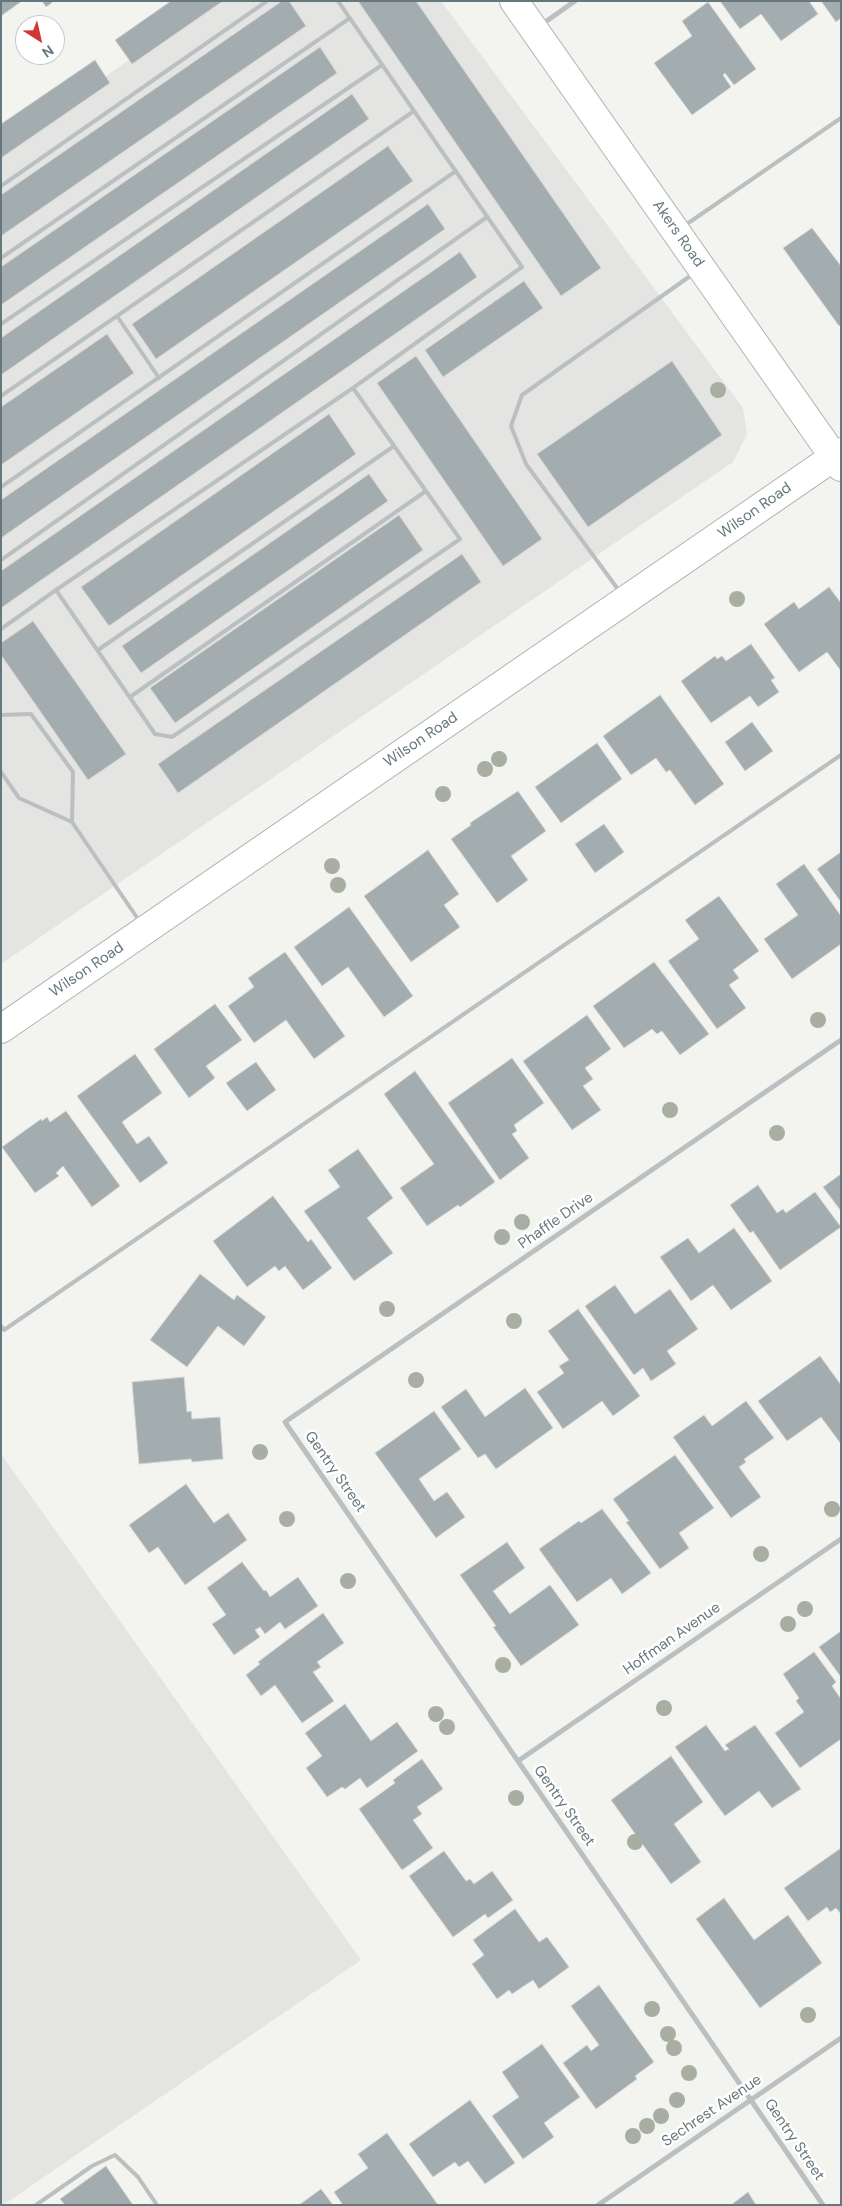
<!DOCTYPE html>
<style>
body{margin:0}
#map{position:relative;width:842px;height:2206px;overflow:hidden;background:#f3f3f0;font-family:"DM Sans",sans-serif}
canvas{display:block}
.frame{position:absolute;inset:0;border:2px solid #65787e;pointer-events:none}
.north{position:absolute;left:15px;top:15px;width:50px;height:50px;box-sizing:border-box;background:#fff;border:1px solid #c1c9cb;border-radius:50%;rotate:145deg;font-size:14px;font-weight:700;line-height:20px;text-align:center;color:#65787e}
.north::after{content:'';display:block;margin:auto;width:18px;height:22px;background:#d13832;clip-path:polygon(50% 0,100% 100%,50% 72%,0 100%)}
</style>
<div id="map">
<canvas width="842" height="2206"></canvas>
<div class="frame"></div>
<div class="north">N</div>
</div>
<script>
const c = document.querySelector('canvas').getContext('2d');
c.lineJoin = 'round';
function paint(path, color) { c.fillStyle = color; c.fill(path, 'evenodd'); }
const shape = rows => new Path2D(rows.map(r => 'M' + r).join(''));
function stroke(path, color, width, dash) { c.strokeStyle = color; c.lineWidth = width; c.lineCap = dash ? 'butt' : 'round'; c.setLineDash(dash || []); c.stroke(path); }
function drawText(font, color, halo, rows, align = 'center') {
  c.font = font + ' "DM Sans",sans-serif'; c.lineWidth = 5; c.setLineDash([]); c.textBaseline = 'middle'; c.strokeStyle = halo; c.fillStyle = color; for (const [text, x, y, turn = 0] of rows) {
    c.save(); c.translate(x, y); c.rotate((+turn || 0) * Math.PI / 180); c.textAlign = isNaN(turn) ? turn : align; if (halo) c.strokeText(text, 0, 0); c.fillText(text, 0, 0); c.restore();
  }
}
paint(shape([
 [214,1,441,1,743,408,747,434,733,462,1,964,1,149],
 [1,1454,361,1960,3,2205,1,2205]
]), '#e4e4e3');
const building = shape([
 [1,1,22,1,1,16,1,1],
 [42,1,54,1,46,7,42,1],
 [171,1,223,1,132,64,115,40,171,1],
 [282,1,289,1,306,26,1,236,1,195,282,1],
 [358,1,416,1,601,268,561,296,358,1],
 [720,1,809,1,818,14,781,41,761,14,740,29,720,1],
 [821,1,841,1,841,18,836,22,821,1],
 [708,2,756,69,734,85,725,73,723,75,731,87,692,115,654,63,692,36,682,21,708,2],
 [320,47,337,73,1,305,1,267,320,47],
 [95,60,110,83,1,158,1,124,95,60],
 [352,94,369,119,1,375,1,338,352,94],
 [388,146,413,181,156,359,132,324,388,146],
 [428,204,445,229,1,538,1,500,428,204],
 [812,228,841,266,841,325,839,326,783,248,812,228],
 [460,252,477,277,1,608,1,571,460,252],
 [524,281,543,308,443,377,425,350,524,281],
 [107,334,134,373,1,465,1,407,107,334],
 [416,356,542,539,503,566,377,383,416,356],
 [672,361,722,435,588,527,537,454,672,361],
 [329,414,356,454,109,626,81,587,329,414],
 [369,474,388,501,141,673,122,646,369,474],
 [399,515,423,550,175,723,150,688,399,515],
 [462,554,481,582,178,793,158,764,462,554],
 [829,587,841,603,841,671,827,652,799,672,764,624,794,602,799,609,829,587],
 [33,621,126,754,88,780,1,655,1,643,33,621],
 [751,644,775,678,771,680,779,692,758,707,750,696,711,723,681,681,715,656,717,659,722,656,726,661,751,644],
 [660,695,724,784,695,805,670,770,666,772,656,758,631,775,603,736,660,695],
 [752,722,773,751,745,771,725,742,752,722],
 [597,743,622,779,561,823,535,787,597,743],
 [518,791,546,831,511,856,528,880,497,903,451,839,471,825,470,823,518,791],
 [604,824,624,852,595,873,575,844,604,824],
 [428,850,459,894,444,905,460,927,411,962,364,896,428,850],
 [841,852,841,902,817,869,841,852],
 [804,864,841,916,841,944,792,979,764,939,798,915,776,884,804,864],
 [719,896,759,951,733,970,739,978,729,985,746,1008,717,1029,668,961,699,939,685,920,719,896],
 [349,907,413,996,384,1017,348,967,322,986,294,947,349,907],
 [285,952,345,1036,314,1059,286,1020,254,1043,228,1006,254,987,248,978,285,952],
 [654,962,709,1034,680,1055,662,1031,657,1034,652,1029,624,1048,593,1006,654,962],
 [215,1004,242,1040,206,1066,215,1078,189,1098,154,1049,215,1004],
 [587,1015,611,1049,585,1068,593,1079,583,1086,601,1110,572,1130,523,1061,587,1015],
 [135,1054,162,1093,122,1122,137,1144,149,1136,168,1163,140,1183,77,1096,135,1054],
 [512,1058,544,1103,514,1125,517,1131,512,1134,529,1158,500,1180,448,1103,512,1058],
 [256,1062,276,1090,247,1111,226,1083,256,1062],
 [415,1071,495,1182,460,1207,458,1205,427,1226,400,1188,434,1164,384,1094,415,1071],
 [66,1111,120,1186,92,1207,63,1166,56,1173,59,1176,35,1193,2,1147,41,1119,42,1121,47,1117,50,1122,66,1111],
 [358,1149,393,1198,367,1218,393,1253,354,1281,304,1211,340,1187,328,1170,358,1149],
 [841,1174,841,1211,823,1187,841,1174],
 [758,1185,777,1213,783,1209,786,1213,815,1192,841,1227,780,1270,753,1231,750,1233,730,1205,758,1185],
 [273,1196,308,1242,311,1239,332,1268,303,1290,285,1266,279,1271,275,1266,247,1287,213,1241,273,1196],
 [734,1228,772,1281,731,1310,713,1285,691,1301,660,1257,688,1238,699,1253,734,1228],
 [200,1274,234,1300,237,1295,266,1317,244,1346,218,1326,187,1367,150,1340,200,1274],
 [615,1285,635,1314,670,1289,698,1329,667,1351,676,1364,651,1381,643,1368,634,1375,585,1306,615,1285],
 [578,1309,640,1396,613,1416,602,1401,563,1429,537,1392,564,1373,559,1366,569,1360,548,1331,578,1309],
 [820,1356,841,1385,841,1444,821,1417,787,1441,758,1401,820,1356],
 [184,1377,187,1412,191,1411,192,1419,220,1417,223,1459,192,1462,191,1459,139,1464,132,1382,184,1377],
 [525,1388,553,1428,496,1469,485,1454,478,1458,441,1407,466,1389,485,1417,525,1388],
 [746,1401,774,1438,744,1459,746,1462,739,1467,761,1497,731,1518,673,1437,704,1415,712,1426,746,1401],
 [434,1411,461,1449,419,1479,434,1501,447,1492,465,1517,436,1538,375,1453,434,1411],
 [675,1455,714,1508,679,1533,689,1548,660,1569,626,1522,629,1521,613,1499,675,1455],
 [186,1484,214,1523,228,1513,247,1540,185,1585,158,1547,149,1553,129,1525,186,1484],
 [602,1509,651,1573,622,1594,611,1578,577,1602,539,1549,579,1521,581,1523,602,1509],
 [507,1542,525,1568,493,1591,510,1614,550,1585,579,1625,521,1666,493,1627,496,1626,460,1575,507,1542],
 [242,1562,264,1591,266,1590,270,1597,298,1577,318,1606,285,1629,280,1622,265,1634,260,1627,255,1630,260,1637,234,1655,212,1624,226,1615,207,1588,242,1562],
 [323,1613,344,1643,317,1662,321,1667,313,1672,334,1701,302,1723,275,1685,261,1696,246,1675,260,1664,258,1662,323,1613],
 [841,1631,841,1677,819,1647,841,1631],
 [814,1652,836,1682,832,1686,841,1699,841,1739,800,1768,775,1733,804,1712,796,1701,799,1698,783,1674,814,1652],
 [345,1704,371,1741,397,1722,418,1751,367,1788,360,1778,345,1789,342,1787,327,1797,306,1768,322,1756,305,1733,345,1704],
 [706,1725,725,1751,729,1749,725,1745,755,1725,801,1789,772,1808,759,1791,725,1816,675,1747,706,1725],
 [671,1756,703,1802,674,1824,701,1862,671,1884,611,1800,671,1756],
 [422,1759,443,1789,417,1807,422,1814,413,1820,433,1848,402,1870,359,1809,395,1783,393,1780,422,1759],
 [841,1848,841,1914,836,1908,830,1912,827,1907,808,1921,784,1888,841,1848],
 [444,1851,466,1881,470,1879,474,1884,492,1871,513,1900,488,1918,485,1914,453,1937,409,1876,444,1851],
 [724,1898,754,1940,788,1915,822,1963,760,2008,696,1919,724,1898],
 [515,1909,539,1942,547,1937,569,1967,539,1989,533,1980,512,1994,509,1990,497,1999,472,1964,484,1955,473,1940,515,1909],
 [599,1985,654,2062,635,2076,637,2079,596,2109,563,2063,587,2045,591,2051,599,2045,571,2006,599,1985],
 [542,2044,580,2097,544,2123,554,2137,523,2159,492,2116,519,2097,502,2072,542,2044],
 [470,2100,515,2163,485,2184,468,2161,459,2167,455,2162,433,2177,409,2144,470,2100],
 [387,2133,438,2205,343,2205,334,2192,368,2168,358,2154,387,2133],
 [106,2166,133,2205,65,2205,60,2199,106,2166],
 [321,2189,333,2205,299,2205,321,2189],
 [748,2192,756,2205,731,2205,748,2192]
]);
paint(building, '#a3acae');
stroke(building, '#d4d4d2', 1);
const secondary = shape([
 [514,1,841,467],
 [1,1029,841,452]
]);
stroke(secondary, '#adb4b6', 30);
stroke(shape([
 [1,186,267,1],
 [684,226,841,118],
 [1,258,350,18],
 [117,316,414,111],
 [1,324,382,65],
 [1,396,117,316,159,378],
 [1,487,456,171],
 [1,560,487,217],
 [56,590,353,388],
 [620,592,526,464,511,426,522,395,693,274],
 [1,629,56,590,155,734,172,737,460,539,353,388,522,267,338,1],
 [98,650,394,446],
 [130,697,426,491],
 [1,715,31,714,73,772,72,822],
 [1,772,19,798,72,822,140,922],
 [1,1326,4,1330,841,755],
 [36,2205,92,2166,115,2155,138,2177,157,2205]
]), '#babfc1', 4);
stroke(shape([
 [541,25,575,1],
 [518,1761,841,1539],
 [598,2205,841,2038],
 [823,2205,285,1422,841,1040]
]), '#babfc1', 5);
stroke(secondary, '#fff', 28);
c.fillStyle = '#a8aea2';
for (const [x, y] of [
 [718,390],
 [737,599],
 [499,759],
 [485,769],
 [443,794],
 [332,866],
 [338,885],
 [818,1020],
 [670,1110],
 [777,1133],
 [522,1222],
 [502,1237],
 [387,1309],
 [514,1321],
 [416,1380],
 [260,1452],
 [832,1509],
 [287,1519],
 [761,1554],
 [348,1581],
 [805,1609],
 [788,1624],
 [503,1665],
 [664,1708],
 [436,1714],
 [447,1727],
 [516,1798],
 [635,1842],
 [652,2009],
 [808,2015],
 [668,2034],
 [674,2048],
 [689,2073],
 [677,2100],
 [661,2116],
 [647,2126],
 [633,2136]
]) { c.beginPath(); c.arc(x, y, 8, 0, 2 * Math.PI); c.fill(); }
drawText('15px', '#65787e', '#fff', [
 ["Akers Road",678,234,55],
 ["Wilson Road",755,511,-35],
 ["Wilson Road",421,740,-34],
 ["Wilson Road",87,970,-34],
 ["Phaffle Drive",556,1221,-35],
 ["Gentry Street",335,1472,55],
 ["Hoffman Avenue",672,1639,-35],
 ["Gentry Street",564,1806,55],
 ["Sechrest Avenue",712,2111,-34],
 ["Gentry Street",794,2140,56]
]);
</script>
